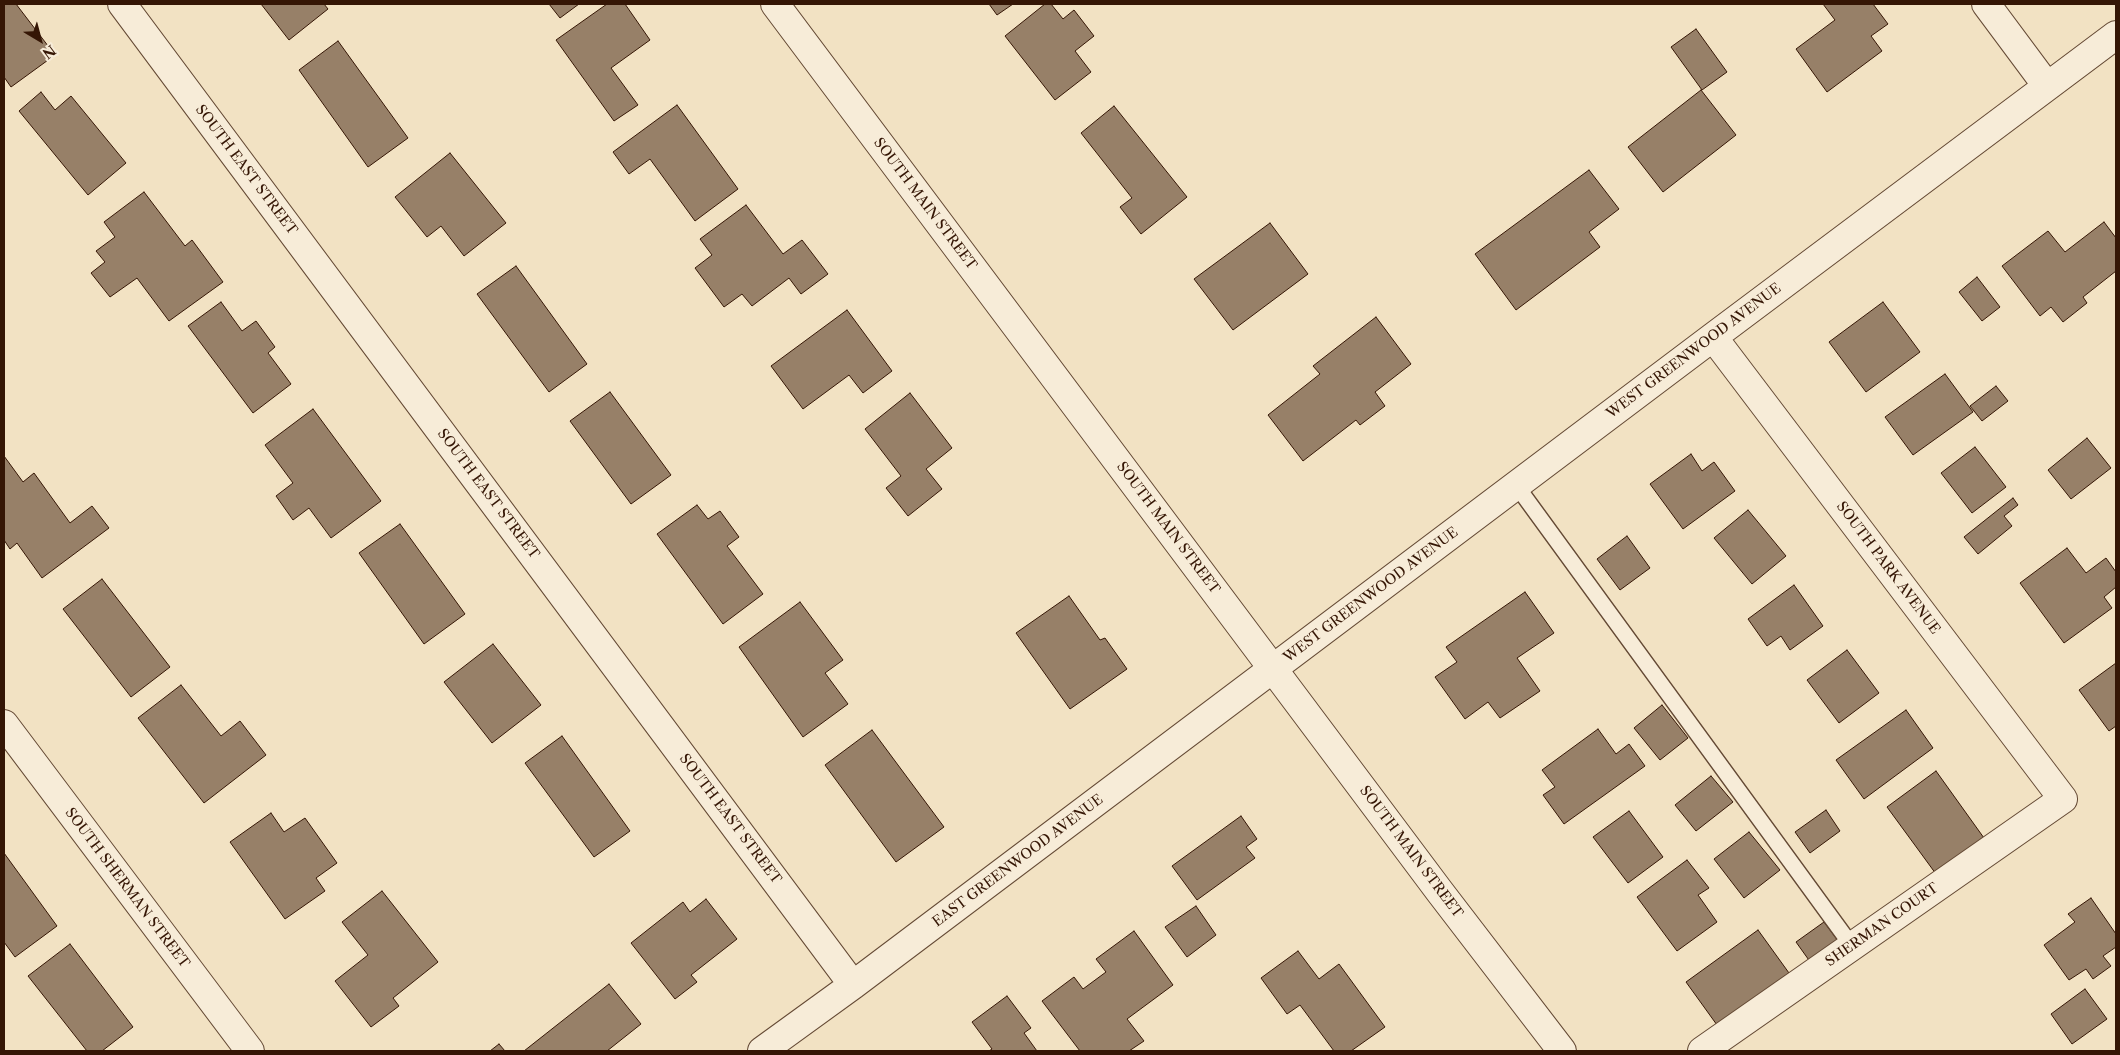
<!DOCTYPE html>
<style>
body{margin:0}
#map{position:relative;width:2120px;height:1055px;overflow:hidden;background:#f2e2c3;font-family:"Libre Caslon Text",serif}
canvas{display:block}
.frame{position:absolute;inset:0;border:5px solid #351605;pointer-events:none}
.north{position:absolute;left:15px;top:15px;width:50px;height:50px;-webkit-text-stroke:4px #f7ecd8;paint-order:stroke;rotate:143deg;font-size:14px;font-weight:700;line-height:20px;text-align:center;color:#351605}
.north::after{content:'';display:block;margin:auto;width:18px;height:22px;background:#351605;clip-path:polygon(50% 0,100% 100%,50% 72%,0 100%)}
</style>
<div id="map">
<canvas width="2120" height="1055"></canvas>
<div class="frame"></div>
<div class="north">N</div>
</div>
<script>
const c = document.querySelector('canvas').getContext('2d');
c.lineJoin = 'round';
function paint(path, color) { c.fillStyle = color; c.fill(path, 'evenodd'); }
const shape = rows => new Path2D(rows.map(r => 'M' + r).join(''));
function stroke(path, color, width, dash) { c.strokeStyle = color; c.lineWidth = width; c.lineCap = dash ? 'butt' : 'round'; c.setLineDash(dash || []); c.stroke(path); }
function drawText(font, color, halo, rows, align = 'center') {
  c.font = font + ' "Libre Caslon Text",serif'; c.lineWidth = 4; c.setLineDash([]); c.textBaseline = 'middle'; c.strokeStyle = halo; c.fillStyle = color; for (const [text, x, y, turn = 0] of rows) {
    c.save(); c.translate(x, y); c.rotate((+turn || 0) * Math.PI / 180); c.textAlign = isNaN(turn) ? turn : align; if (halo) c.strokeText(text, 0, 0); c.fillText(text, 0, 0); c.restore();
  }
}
const building = shape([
 [4,4,16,4,55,55,11,87,4,77,4,4],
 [261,4,324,4,328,9,289,40,261,4],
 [549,4,579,4,560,18,549,4],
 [607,4,625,4,650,40,611,68,638,105,614,121,556,40,607,4],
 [989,4,1013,4,997,15,989,4],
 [1045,4,1051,4,1063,19,1074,10,1094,36,1075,51,1091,72,1055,100,1005,36,1045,4],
 [1823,4,1873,4,1888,24,1871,36,1882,51,1827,92,1796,49,1835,20,1823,4],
 [1696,29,1727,72,1702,90,1671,47,1696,29],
 [338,41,408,138,368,167,299,70,338,41],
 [1701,90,1736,135,1663,192,1628,147,1701,90],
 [41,92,55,110,71,96,126,163,88,195,19,111,41,92],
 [677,105,738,189,695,221,650,159,629,174,613,152,677,105],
 [1114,106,1187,197,1141,234,1120,207,1132,198,1081,133,1114,106],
 [450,153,506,223,464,256,441,226,427,237,395,197,450,153],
 [1589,170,1619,209,1589,232,1600,247,1516,310,1475,254,1589,170],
 [144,192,185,246,192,240,223,282,169,321,137,278,110,297,91,273,105,262,96,251,115,237,104,222,144,192],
 [746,205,783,254,802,240,828,274,801,294,789,278,752,306,742,294,724,307,695,268,712,255,700,239,746,205],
 [2104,222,2116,238,2116,271,2083,297,2087,303,2063,322,2051,307,2040,316,2002,266,2048,231,2065,252,2104,222],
 [1270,223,1308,274,1233,330,1194,279,1270,223],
 [516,266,587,364,549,392,477,294,516,266],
 [1977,277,2000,307,1982,321,1959,292,1977,277],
 [221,302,242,331,256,321,275,347,268,353,291,384,253,413,188,326,221,302],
 [1883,302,1920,352,1866,392,1829,342,1883,302],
 [847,310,892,371,863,393,849,375,803,409,771,366,847,310],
 [1376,317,1411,364,1375,392,1385,406,1360,425,1356,420,1303,461,1268,415,1320,374,1313,366,1376,317],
 [1945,374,1973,412,1913,455,1885,417,1945,374],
 [1996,386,2008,401,1982,421,1970,406,1996,386],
 [610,392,671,475,631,504,570,421,610,392],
 [910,393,952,448,926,469,942,489,908,516,886,488,901,476,865,429,910,393],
 [313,409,381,501,331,538,309,508,293,520,276,496,293,483,265,445,313,409],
 [2087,438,2111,468,2071,499,2048,470,2087,438],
 [1975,447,2006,487,1972,513,1941,473,1975,447],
 [1691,454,1702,471,1714,462,1735,491,1683,529,1650,484,1691,454],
 [4,456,23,482,34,473,70,523,92,506,109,528,42,578,17,543,10,549,4,540,4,456],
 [2013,498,2018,505,2004,516,2012,526,1978,554,1964,537,2013,498],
 [697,505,708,519,720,511,739,537,727,546,763,594,723,624,657,534,697,505],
 [1748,510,1786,556,1752,584,1714,538,1748,510],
 [400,524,465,614,424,644,359,553,400,524],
 [1627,536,1650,568,1620,590,1597,559,1627,536],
 [2067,548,2086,573,2106,558,2116,572,2116,587,2104,597,2112,608,2064,643,2020,583,2067,548],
 [102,579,170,667,131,697,63,609,102,579],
 [1794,585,1823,626,1790,650,1781,636,1767,646,1748,619,1794,585],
 [1525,592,1554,633,1517,658,1540,691,1500,718,1488,702,1465,719,1435,677,1457,662,1446,647,1525,592],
 [1069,596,1100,640,1105,638,1127,669,1070,709,1016,633,1069,596],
 [800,602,843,660,825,673,848,704,803,737,739,647,800,602],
 [493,644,541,705,492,743,444,682,493,644],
 [1847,650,1879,693,1839,723,1807,680,1847,650],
 [2116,663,2116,726,2109,731,2079,690,2116,663],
 [181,685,221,736,240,721,266,755,204,803,138,718,181,685],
 [1662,705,1688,738,1660,760,1634,728,1662,705],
 [1906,710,1933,748,1864,799,1836,760,1906,710],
 [1598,729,1616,754,1629,744,1645,766,1564,824,1543,795,1555,787,1542,770,1598,729],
 [872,730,944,827,896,862,825,765,872,730],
 [562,736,630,831,594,857,525,763,562,736],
 [1936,771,1984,838,1936,874,1887,807,1936,771],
 [1711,776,1733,802,1696,831,1675,805,1711,776],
 [1826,810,1840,831,1810,853,1795,832,1826,810],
 [1629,811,1663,857,1628,883,1593,837,1629,811],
 [271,813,284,832,305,818,337,863,316,878,325,891,285,919,230,842,271,813],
 [1241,816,1257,839,1246,847,1255,858,1197,900,1172,866,1241,816],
 [1749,832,1780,870,1744,898,1714,859,1749,832],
 [4,853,57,926,15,957,4,942,4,853],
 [1687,860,1709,888,1698,895,1717,922,1677,951,1637,897,1687,860],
 [382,891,438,962,393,998,399,1006,371,1027,335,981,368,955,342,922,382,891],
 [2091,898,2116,934,2116,947,2103,956,2111,966,2093,979,2086,969,2069,980,2044,945,2075,922,2068,914,2091,898],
 [706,899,737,939,691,975,697,982,675,999,631,943,683,902,690,912,706,899],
 [1196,906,1216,935,1187,957,1165,927,1196,906],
 [1824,922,1845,950,1816,970,1796,942,1824,922],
 [1758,930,1789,973,1717,1025,1686,982,1758,930],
 [1134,931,1173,985,1127,1019,1144,1041,1129,1051,1080,1051,1042,1001,1074,977,1083,989,1106,972,1096,959,1134,931],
 [70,944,133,1027,102,1051,87,1051,28,976,70,944],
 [1298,951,1319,979,1339,964,1385,1027,1351,1051,1334,1051,1300,1005,1287,1014,1261,978,1298,951],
 [609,984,641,1024,607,1051,524,1051,609,984],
 [2085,989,2107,1019,2072,1044,2051,1014,2085,989],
 [1007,996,1031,1028,1024,1033,1037,1051,989,1051,992,1049,972,1022,1007,996],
 [499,1044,505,1051,490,1051,499,1044]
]);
paint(building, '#978068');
stroke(building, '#351605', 1);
const service = shape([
 [1516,485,1852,946]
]);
const minor = shape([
 [122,4,853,985],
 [1986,4,2047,86],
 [4,724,250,1051],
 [762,1051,853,985,1713,337,2116,35],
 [1702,1051,2063,799,1713,337]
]);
const tertiary = shape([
 [775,4,1440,892,1562,1051]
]);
stroke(service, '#644934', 18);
stroke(minor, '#644934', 30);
stroke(tertiary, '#644934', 30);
stroke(service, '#f7ecd8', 15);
stroke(minor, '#f7ecd8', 28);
stroke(tertiary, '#f7ecd8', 28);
drawText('14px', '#351605', '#f7ecd8', [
 ["SOUTH EAST STREET",246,170,53],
 ["SOUTH MAIN STREET",925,204,53],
 ["WEST GREENWOOD AVENUE",1694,351,-37],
 ["SOUTH EAST STREET",488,494,53],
 ["SOUTH MAIN STREET",1168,528,53],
 ["SOUTH PARK AVENUE",1888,568,53],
 ["WEST GREENWOOD AVENUE",1371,595,-37],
 ["SOUTH EAST STREET",730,819,53],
 ["SOUTH MAIN STREET",1411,852,53],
 ["EAST GREENWOOD AVENUE",1018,861,-37],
 ["SOUTH SHERMAN STREET",127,888,53],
 ["SHERMAN COURT",1882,925,-35]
]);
</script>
